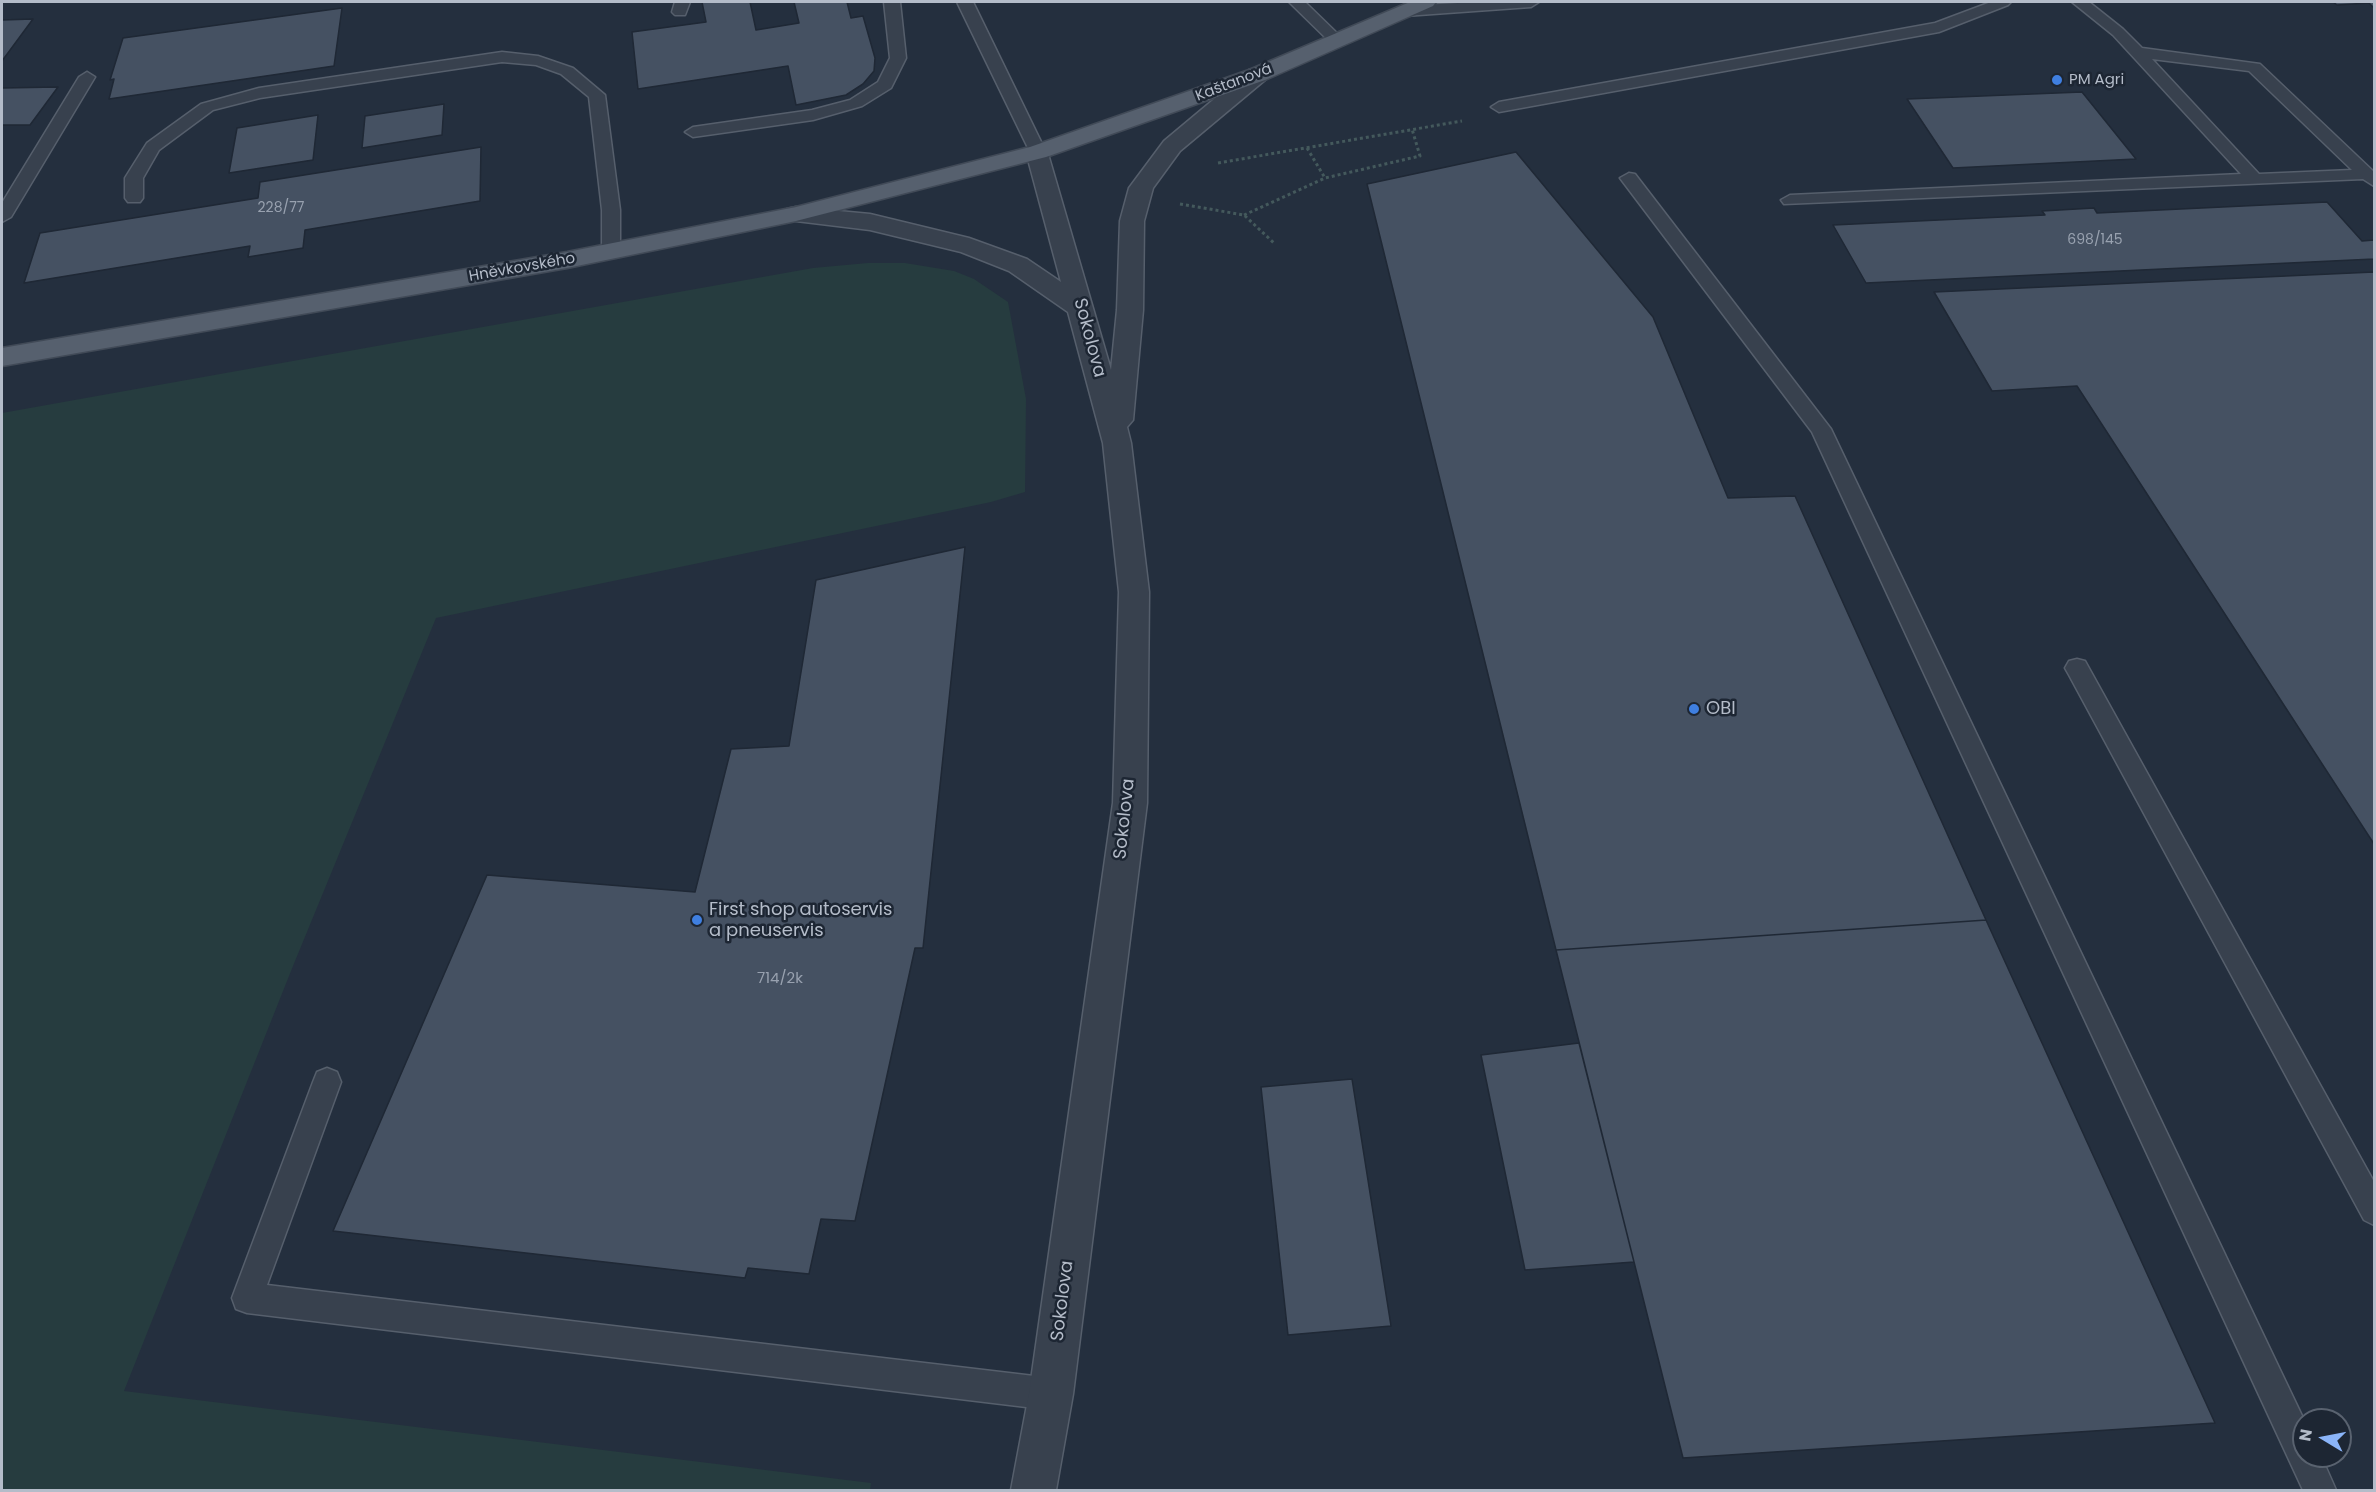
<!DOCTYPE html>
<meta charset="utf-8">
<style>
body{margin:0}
#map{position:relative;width:2376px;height:1492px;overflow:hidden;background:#242f3e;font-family:Poppins,sans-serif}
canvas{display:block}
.frame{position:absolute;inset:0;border:3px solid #b4bcc9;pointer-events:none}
.north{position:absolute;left:2292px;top:1408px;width:60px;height:60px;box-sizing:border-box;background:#1d2633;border:2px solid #59626f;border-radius:50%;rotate:280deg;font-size:16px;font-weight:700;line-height:24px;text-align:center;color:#b4bcc9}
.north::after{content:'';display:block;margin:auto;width:21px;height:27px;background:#8ab4f8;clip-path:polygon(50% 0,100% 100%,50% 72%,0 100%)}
</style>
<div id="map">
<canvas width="2376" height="1492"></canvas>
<div class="frame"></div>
<div class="north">N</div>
</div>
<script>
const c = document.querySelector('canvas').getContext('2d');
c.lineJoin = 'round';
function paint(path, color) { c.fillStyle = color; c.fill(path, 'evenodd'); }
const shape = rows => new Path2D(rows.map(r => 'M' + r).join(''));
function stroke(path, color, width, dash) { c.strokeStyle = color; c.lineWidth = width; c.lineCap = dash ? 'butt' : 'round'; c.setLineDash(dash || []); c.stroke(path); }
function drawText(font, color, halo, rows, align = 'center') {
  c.font = font + ' Poppins,sans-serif'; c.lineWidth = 5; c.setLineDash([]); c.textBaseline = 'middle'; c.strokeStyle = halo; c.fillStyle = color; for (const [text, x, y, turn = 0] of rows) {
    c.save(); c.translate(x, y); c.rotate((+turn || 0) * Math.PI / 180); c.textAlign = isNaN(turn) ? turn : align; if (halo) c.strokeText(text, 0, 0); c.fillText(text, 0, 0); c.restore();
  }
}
paint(shape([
 [868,263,905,263,954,271,974,279,1008,302,1026,399,1025,492,991,502,436,618,293,966,124,1391,871,1483,870,1490,2,1490,2,413,813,268]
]), '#263c3f');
const building = shape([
 [702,2,750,2,756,30,799,23,794,2,847,2,851,18,863,16,875,58,874,71,863,84,846,95,796,105,788,66,638,89,632,32,706,22,702,2],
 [2333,2,2374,2,2374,8,2369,3,2337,5,2333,2],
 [342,8,334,66,109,99,114,79,110,80,123,38,342,8],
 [33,19,2,61,2,20,33,19],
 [58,87,30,125,2,125,2,88,58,87],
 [2082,92,2136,159,1953,168,1907,99,2082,92],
 [444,104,442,135,362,148,365,116,444,104],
 [318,115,313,160,229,173,237,128,318,115],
 [481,147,480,201,305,230,303,248,248,257,250,246,24,283,40,233,258,198,260,182,481,147],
 [1516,152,1653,317,1728,498,1795,496,1986,920,1556,950,1367,184,1516,152],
 [2327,202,2362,241,2374,240,2374,259,1866,283,1833,225,2045,215,2042,211,2094,208,2097,213,2327,202],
 [2374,272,2374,844,2077,386,1992,391,1934,292,2374,272],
 [965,547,923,948,915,948,855,1221,821,1219,809,1274,748,1268,745,1278,333,1231,487,875,695,892,731,749,789,746,816,580,965,547],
 [1986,920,2215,1423,1683,1458,1556,950,1986,920],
 [1579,1043,1634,1262,1525,1270,1481,1055,1579,1043],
 [1352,1079,1391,1326,1288,1335,1261,1087,1352,1079]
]);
paint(building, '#455162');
stroke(building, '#1f2835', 1.5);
const service = shape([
 [675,2,690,2,685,15,675,15,672,12,675,2],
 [884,2,900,2,906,58,891,88,862,106,813,120,693,137,685,132,693,127,812,110,850,100,878,82,890,58,884,2],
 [957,2,973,2,1046,152,1044,156,1038,157,1030,152,957,2],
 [1289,2,1305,2,1342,38,1345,41,1342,44,1332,44,1289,2],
 [1475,2,1539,2,1531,7,1405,16,1397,11,1405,6,1475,2],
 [1991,2,2011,2,2008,5,1939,32,1499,112,1491,107,1499,102,1935,23,1991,2],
 [2072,2,2089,2,2123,29,2142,48,2260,64,2374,172,2374,186,2363,179,1784,204,1781,200,1790,195,2241,174,2113,35,2072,2],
 [2152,59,2249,71,2352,170,2259,174,2152,59],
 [502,52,538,56,573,68,605,95,620,210,620,251,617,255,611,257,602,251,602,210,589,97,561,74,536,65,502,62,260,98,213,110,159,150,143,178,143,198,140,202,128,202,125,198,125,178,147,143,201,104,259,88,502,52],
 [87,72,95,77,11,217,2,222,2,203,79,77,87,72],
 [1629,173,1635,174,1831,429,2304,1420,2304,1456,2321,1456,2336,1490,2303,1490,1812,432,1623,182,1620,178,1629,173],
 [2077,659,2085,661,2374,1182,2374,1225,2364,1220,2069,675,2065,668,2069,661,2077,659],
 [327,1068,337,1072,341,1082,267,1285,1051,1378,1062,1383,1067,1394,1062,1405,1051,1410,247,1313,236,1309,232,1298,313,1082,317,1072,327,1068]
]);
const tertiary = shape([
 [1257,68,1265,70,1268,75,1265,80,1180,151,1153,188,1144,221,1143,310,1133,420,1127,427,1131,443,1149,592,1147,803,1073,1394,1056,1490,1011,1490,1029,1394,1113,803,1119,592,1103,443,1068,312,1009,271,961,252,870,230,796,221,787,219,784,214,787,209,796,207,870,214,969,238,1027,259,1061,282,1026,152,1030,147,1046,147,1111,370,1117,310,1120,221,1129,188,1164,141,1249,70,1257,68]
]);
const primary = shape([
 [1410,2,1436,2,1433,6,1265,80,1046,157,796,221,567,268,2,366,2,348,567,252,796,207,1030,147,1249,70,1410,2]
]);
stroke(service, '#565f6c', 3);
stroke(tertiary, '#565f6c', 3);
stroke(primary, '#414a57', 3);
stroke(shape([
 [1307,148,1325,178],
 [1218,163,1462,121],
 [1180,204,1244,215,1275,244],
 [1244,215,1325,178,1420,156,1412,129]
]), '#44595c', 3, [3, 3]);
paint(service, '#38414e');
paint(tertiary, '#38414e');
paint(primary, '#56606e');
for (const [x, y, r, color] of [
 [2057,80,6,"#3f7fe0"],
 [1694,709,6,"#3f7fe0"],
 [697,920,6,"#3f7fe0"]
]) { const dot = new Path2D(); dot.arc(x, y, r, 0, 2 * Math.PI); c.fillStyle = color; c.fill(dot); stroke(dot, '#1d2633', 2); }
drawText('14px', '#98a1af', null, [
 ["228/77",281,208],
 ["698/145",2095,240]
]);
drawText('15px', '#b4bcc9', '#1d2633', [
 ["PM Agri",2069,80]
], 'left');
drawText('15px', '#b4bcc9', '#1d2633', [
 ["Kaštanová",1234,83,-21],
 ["Hněvkovského",522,268,-10]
]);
drawText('15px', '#98a1af', null, [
 ["714/2k",780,979]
]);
drawText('18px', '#b4bcc9', '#1d2633', [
 ["Sokolova",1089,338,75],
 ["Sokolova",1125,819,-84],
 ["Sokolova",1063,1301,-83]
]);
drawText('18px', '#b4bcc9', '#1d2633', [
 ["OBI",1706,709],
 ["First shop autoservis",709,910],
 ["a pneuservis",709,931]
], 'left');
</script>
